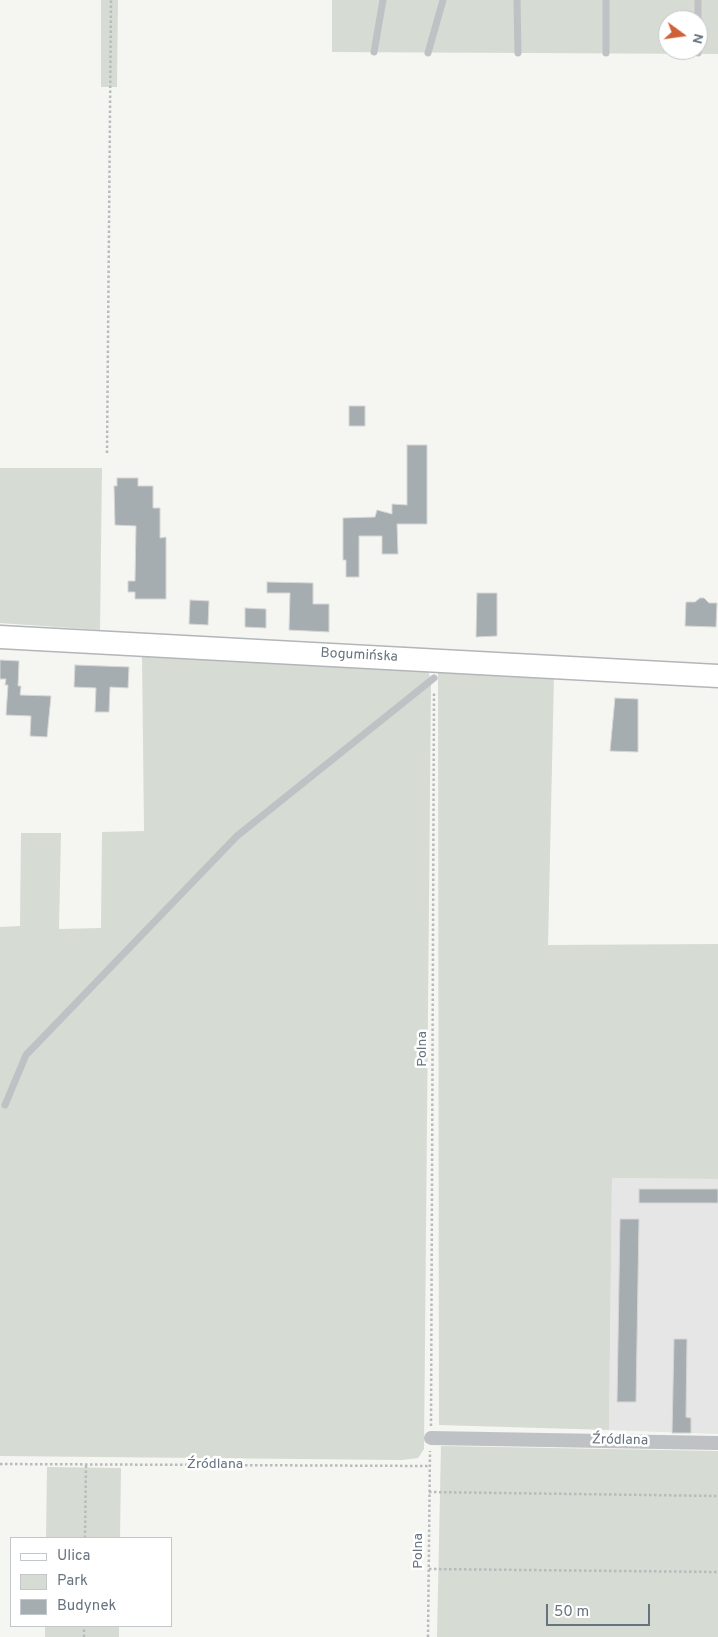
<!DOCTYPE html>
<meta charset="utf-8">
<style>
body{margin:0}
#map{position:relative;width:718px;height:1637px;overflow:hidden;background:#f5f5f2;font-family:Overpass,sans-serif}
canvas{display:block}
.legend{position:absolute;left:10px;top:1537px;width:162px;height:90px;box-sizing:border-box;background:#fff;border:1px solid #c2c7cc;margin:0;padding:6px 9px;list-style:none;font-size:15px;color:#67747f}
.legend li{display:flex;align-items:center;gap:10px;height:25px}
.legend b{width:25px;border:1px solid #c2c7cc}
.north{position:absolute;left:658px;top:10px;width:50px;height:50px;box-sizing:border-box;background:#fff;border:1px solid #c2c7cc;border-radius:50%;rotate:104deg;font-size:14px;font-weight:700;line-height:20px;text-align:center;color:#67747f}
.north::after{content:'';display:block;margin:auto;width:18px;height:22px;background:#cf6137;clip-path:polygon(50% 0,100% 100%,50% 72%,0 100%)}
.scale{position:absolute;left:546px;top:1604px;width:104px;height:22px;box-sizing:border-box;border:2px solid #67747f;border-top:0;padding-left:6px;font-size:15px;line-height:18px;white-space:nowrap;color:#67747f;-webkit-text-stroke:4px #fff;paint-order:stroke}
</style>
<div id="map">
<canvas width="718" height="1637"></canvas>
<ul class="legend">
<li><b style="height:6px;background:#fff"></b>Ulica</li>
<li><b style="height:14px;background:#d6dbd3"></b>Park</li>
<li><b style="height:14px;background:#a6adb1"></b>Budynek</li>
</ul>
<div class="north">N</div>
<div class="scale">50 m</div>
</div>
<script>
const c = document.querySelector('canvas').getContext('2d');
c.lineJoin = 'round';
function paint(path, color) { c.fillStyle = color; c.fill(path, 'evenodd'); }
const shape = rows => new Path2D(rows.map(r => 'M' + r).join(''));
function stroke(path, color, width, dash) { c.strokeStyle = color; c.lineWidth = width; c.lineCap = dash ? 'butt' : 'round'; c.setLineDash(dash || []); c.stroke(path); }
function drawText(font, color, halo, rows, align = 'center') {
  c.font = font + ' Overpass,sans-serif'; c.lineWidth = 5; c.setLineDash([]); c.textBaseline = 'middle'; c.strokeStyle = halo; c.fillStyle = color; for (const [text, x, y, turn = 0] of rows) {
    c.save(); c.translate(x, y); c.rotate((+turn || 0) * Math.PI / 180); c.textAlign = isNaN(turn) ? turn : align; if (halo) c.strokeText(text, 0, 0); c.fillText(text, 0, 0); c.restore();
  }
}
paint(shape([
 [612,1178,718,1179,718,1434,609,1430]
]), '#e5e6e5');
paint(shape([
 [101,0,118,0,117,87,101,87],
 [332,0,718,0,718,54,332,52],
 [668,20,698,20,698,50,668,50],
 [0,468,102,468,100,630,0,623],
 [142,653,428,670,431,681,424,1449,418,1458,402,1460,0,1456,0,927,20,926,21,833,61,833,59,929,101,928,102,832,144,831],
 [438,668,554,675,548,945,718,944,718,1179,612,1178,609,1430,439,1425],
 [441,1446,718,1451,718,1637,437,1637],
 [47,1467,121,1468,120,1538,46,1538],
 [45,1626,119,1626,119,1637,45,1637]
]), '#d6dbd3');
const building = shape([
 [349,406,365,406,365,426,349,426,349,406],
 [407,445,427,445,427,524,397,524,398,554,382,554,382,536,359,536,359,577,346,577,346,560,343,560,343,518,375,517,377,510,392,514,392,504,407,505,407,445],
 [117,478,138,478,138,486,153,486,153,508,160,508,160,538,166,537,166,599,135,599,135,592,128,592,128,581,135,581,136,526,115,525,114,486,117,486,117,478],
 [267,582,313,583,313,604,329,604,329,632,289,630,290,593,267,593,267,582],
 [477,593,497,593,497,636,476,637,477,593],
 [700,598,704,598,709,603,717,603,716,627,685,626,686,602,695,602,700,598],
 [190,600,209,601,208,625,189,624,190,600],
 [245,608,266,609,266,628,245,627,245,608],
 [0,660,19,661,18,686,21,686,20,695,51,696,47,737,30,736,31,716,6,715,8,685,5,685,6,679,0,679,0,660],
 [75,665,129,667,128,688,110,687,109,712,95,712,96,688,74,687,75,665],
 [615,698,638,699,638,752,610,751,615,698],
 [639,1189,718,1189,718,1203,639,1203,639,1189],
 [620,1219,639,1219,636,1402,617,1402,620,1219],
 [674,1339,687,1339,686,1417,691,1418,691,1433,672,1433,674,1339]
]);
paint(building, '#a6adb1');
stroke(building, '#d6d6d4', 1);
const primary = shape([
 [0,637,718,676]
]);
stroke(primary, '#b2b6b9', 25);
stroke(shape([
 [107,453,111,0],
 [431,1426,434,691],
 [0,1464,429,1466],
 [429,1492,718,1496],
 [85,1538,86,1464],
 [429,1569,718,1572],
 [84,1637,84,1626],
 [428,1637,430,1451]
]), '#b8bbbc', 2.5, [2.5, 2.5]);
stroke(shape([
 [517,0,518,53],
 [606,0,606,53],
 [698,27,698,0],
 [374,52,383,0],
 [428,53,443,0],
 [698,53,698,50],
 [5,1105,26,1055,237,836,434,678]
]), '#bec2c5', 7);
stroke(shape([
 [431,1438,718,1443]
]), '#bec2c5', 14);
stroke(primary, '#fff', 22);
drawText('14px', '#67747f', '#fff', [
 ["Bogumińska",359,656,3],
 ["Polna",423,1049,-90],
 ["Źródlana",620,1441,1],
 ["Źródlana",215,1465],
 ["Polna",419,1551,-90]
]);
</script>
